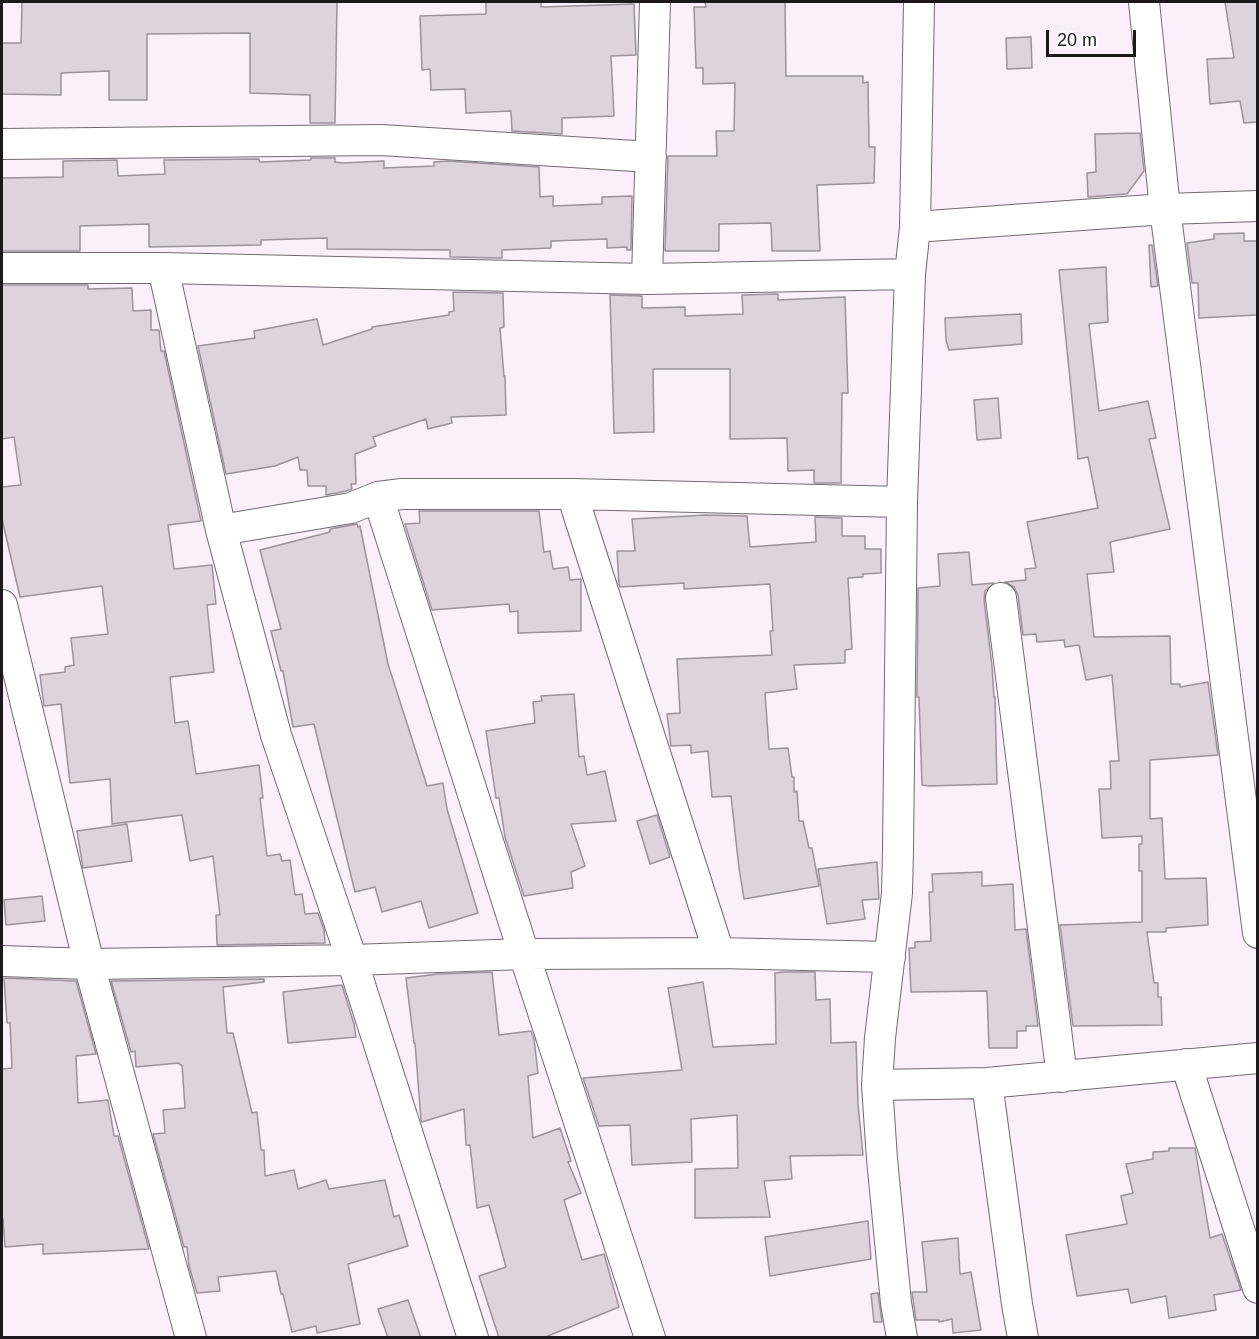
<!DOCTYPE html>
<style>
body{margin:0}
#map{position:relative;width:1259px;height:1339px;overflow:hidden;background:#faeffa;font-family:Arial,sans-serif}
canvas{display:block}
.frame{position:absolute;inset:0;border:3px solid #1c181c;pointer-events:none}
.scale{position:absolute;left:1046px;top:30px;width:90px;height:27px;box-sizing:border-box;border:3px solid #1c181c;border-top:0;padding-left:8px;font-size:18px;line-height:21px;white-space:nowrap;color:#1c181c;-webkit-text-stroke:4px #fff;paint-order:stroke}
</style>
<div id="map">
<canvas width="1259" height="1339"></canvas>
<div class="frame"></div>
<div class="scale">20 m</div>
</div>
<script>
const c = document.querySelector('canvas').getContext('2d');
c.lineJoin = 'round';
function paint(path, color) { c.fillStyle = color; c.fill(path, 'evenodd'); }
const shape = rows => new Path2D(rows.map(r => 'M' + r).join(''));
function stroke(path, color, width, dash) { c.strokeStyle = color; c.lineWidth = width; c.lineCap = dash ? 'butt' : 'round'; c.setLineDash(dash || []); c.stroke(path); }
const building = shape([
 [22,2,337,2,335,123,310,123,310,95,250,93,250,33,147,34,147,100,109,100,109,71,61,73,61,95,2,94,2,43,21,43,22,2],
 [486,2,541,2,541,7,634,4,636,55,611,56,614,116,562,118,562,134,512,131,511,111,466,113,465,89,431,90,430,69,422,70,420,16,486,14,486,2],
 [705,2,785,2,786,76,863,76,863,83,868,82,869,147,875,147,874,183,817,185,820,251,772,251,771,223,719,224,719,251,665,251,668,156,717,156,716,131,734,131,735,83,703,84,703,68,696,68,694,7,706,7,705,2],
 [1225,2,1257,2,1257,122,1244,123,1240,101,1210,104,1207,59,1234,58,1225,2],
 [1031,37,1032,68,1007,69,1006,38,1031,37],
 [1140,133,1144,171,1127,194,1088,197,1087,173,1096,172,1095,134,1140,133],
 [311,158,335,158,335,162,343,163,384,161,384,168,434,166,434,162,448,161,539,167,540,197,553,196,553,206,602,204,602,197,632,196,631,250,627,250,627,247,607,248,607,239,551,241,551,248,502,250,502,258,450,257,450,250,327,249,327,238,261,240,261,245,149,247,149,224,80,226,80,251,2,251,2,178,63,177,63,161,117,160,118,176,165,174,164,160,259,159,260,162,311,160,311,158],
 [1244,233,1244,241,1257,241,1257,315,1199,318,1198,283,1192,283,1187,243,1214,239,1214,234,1244,233],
 [1149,245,1152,245,1158,286,1151,287,1149,245],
 [1106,267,1108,322,1089,324,1099,411,1148,401,1156,438,1149,439,1170,529,1110,542,1114,572,1087,574,1094,637,1170,636,1171,684,1180,684,1180,687,1208,682,1218,755,1150,760,1150,819,1162,818,1165,879,1206,878,1207,893,1208,925,1166,928,1166,932,1147,932,1154,983,1158,983,1158,997,1161,997,1162,1025,1073,1026,1060,925,1142,922,1142,871,1139,871,1139,844,1142,844,1142,836,1102,838,1099,789,1111,789,1110,761,1119,761,1112,675,1086,680,1079,645,1065,647,1064,640,1037,642,1036,634,1023,635,1018,595,1014,587,1005,582,1026,580,1025,569,1036,568,1027,522,1098,508,1088,457,1078,459,1059,270,1106,267],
 [2,285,88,285,88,289,132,288,133,311,151,310,151,330,159,330,161,351,164,351,201,521,168,525,174,569,212,565,216,604,207,605,214,672,170,677,175,723,188,721,196,774,259,765,263,798,260,798,267,856,280,854,282,861,290,860,295,895,302,894,305,914,318,913,324,930,325,943,217,945,216,915,220,915,213,856,190,861,182,815,112,824,110,779,70,783,61,704,44,706,40,675,65,672,65,667,74,665,71,638,108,634,102,586,20,597,2,519,2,487,21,485,14,437,2,439,2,285],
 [453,292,503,293,504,327,500,328,504,376,505,376,506,415,451,417,452,423,428,429,426,419,373,437,376,446,355,454,356,484,351,484,352,489,346,491,326,495,326,486,308,486,307,470,300,470,298,457,275,466,226,474,198,346,255,338,254,331,317,319,323,345,372,329,372,327,449,315,449,312,454,311,453,292],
 [778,294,778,300,845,297,848,393,842,393,841,483,814,483,814,470,788,471,787,438,730,439,730,369,653,369,654,432,614,433,610,295,642,296,642,308,685,307,685,316,743,314,742,295,778,294],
 [1021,314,1022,344,949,350,946,340,945,318,1021,314],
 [998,398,1001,438,977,440,974,400,998,398],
 [419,511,539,511,544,552,550,551,553,569,568,567,570,580,581,579,581,631,518,633,518,611,510,612,509,604,432,610,405,524,420,523,419,511],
 [707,515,747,516,750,547,816,542,815,517,842,518,842,536,865,536,865,549,881,549,881,573,863,574,863,577,848,578,852,649,845,650,845,663,794,665,797,689,765,693,769,749,788,748,792,777,794,777,794,792,797,791,799,821,803,821,809,848,812,848,819,886,744,899,739,868,731,796,712,797,708,751,691,753,691,745,671,746,667,714,680,713,677,659,772,655,770,631,773,631,770,584,684,589,684,583,620,587,619,584,617,551,635,551,632,519,707,515],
 [357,524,358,527,360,526,388,664,427,786,443,783,447,809,478,913,429,928,421,901,382,912,375,887,355,892,314,724,293,727,283,671,281,671,271,631,281,629,260,550,330,532,330,529,357,524],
 [969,552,972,585,994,583,985,591,984,600,992,666,994,697,995,697,997,784,929,786,922,785,919,697,917,697,918,588,940,586,938,554,969,552],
 [574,694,579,757,584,756,587,775,605,771,616,821,571,824,585,866,571,872,573,888,524,896,505,837,499,798,496,798,486,731,535,723,533,702,542,701,541,696,574,694],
 [657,815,670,857,650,864,637,821,657,815],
 [127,824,132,861,83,868,77,831,127,824],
 [877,862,879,899,862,900,865,919,827,924,818,869,877,862],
 [982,872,982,886,1013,884,1015,930,1026,929,1038,1026,1026,1026,1026,1031,1017,1031,1017,1048,989,1048,987,991,911,992,909,948,915,948,915,942,931,941,929,892,933,892,932,874,982,872],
 [42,896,45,921,6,925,4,900,42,896],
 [492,972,499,1035,531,1031,534,1039,538,1073,528,1076,533,1138,560,1128,571,1161,568,1162,581,1193,564,1200,582,1260,604,1254,619,1307,543,1338,499,1338,479,1276,506,1267,489,1205,477,1208,470,1145,466,1145,464,1109,422,1122,421,1120,415,1043,414,1043,406,978,438,974,492,972],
 [783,972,815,972,816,1000,830,999,831,1043,856,1042,858,1104,863,1155,790,1156,792,1179,764,1181,770,1217,695,1218,695,1169,738,1168,737,1115,691,1119,692,1162,632,1165,630,1125,599,1126,583,1078,682,1070,668,988,703,982,713,1047,776,1044,775,973,783,972],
 [4,978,76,981,96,1054,76,1056,78,1103,108,1100,114,1136,118,1136,149,1249,43,1254,43,1244,5,1247,3,1219,2,1219,2,1069,12,1068,10,1023,7,1023,4,978],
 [264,979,264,982,223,987,227,1033,233,1033,252,1113,257,1112,261,1150,264,1150,265,1176,294,1170,298,1189,326,1180,329,1189,385,1180,394,1217,399,1215,408,1246,348,1264,360,1324,317,1333,316,1326,292,1332,283,1294,281,1294,276,1271,218,1277,220,1291,197,1293,189,1266,187,1247,184,1247,153,1134,165,1133,163,1110,185,1108,182,1065,180,1065,179,1063,136,1067,135,1051,131,1052,111,981,264,979],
 [342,985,354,1024,356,1037,288,1043,283,992,342,985],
 [1169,1148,1195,1148,1210,1238,1222,1234,1241,1290,1214,1295,1216,1310,1169,1318,1166,1296,1131,1303,1128,1289,1077,1296,1066,1235,1127,1224,1121,1196,1133,1193,1126,1164,1153,1159,1153,1152,1169,1151,1169,1148],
 [868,1221,871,1259,770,1276,765,1237,868,1221],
 [958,1238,960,1274,971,1272,981,1330,953,1333,952,1319,939,1322,939,1320,916,1320,912,1292,927,1292,922,1242,958,1238],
 [878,1293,882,1322,874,1322,871,1294,878,1293],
 [408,1300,421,1338,388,1338,378,1309,408,1300]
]);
paint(building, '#ded2dd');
stroke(building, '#9c929b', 1.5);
const street = shape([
 [1144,2,1165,209,1258,933],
 [2,144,381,140,651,157],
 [915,227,1165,209,1258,206],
 [2,268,163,268,647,279,910,274],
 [163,268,221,530,276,735,352,960,473,1338],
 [647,279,655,2],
 [572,494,719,953],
 [378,497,524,954,650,1338],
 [221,530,351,508,378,497,402,494,572,494,902,502],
 [1001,598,1062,1077],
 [2,605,89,964,191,1338],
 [2,961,89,964,352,960,524,954,719,953,890,957],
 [1186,1064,1258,1288],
 [987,1083,1017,1304,1023,1338],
 [877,1085,987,1083,1258,1058],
 [902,1338,896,1303,882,1159,877,1085,880,1038,897,893,898,850,902,502,910,274,915,227,919,2]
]);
stroke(street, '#736972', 32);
stroke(street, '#fff', 30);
</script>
